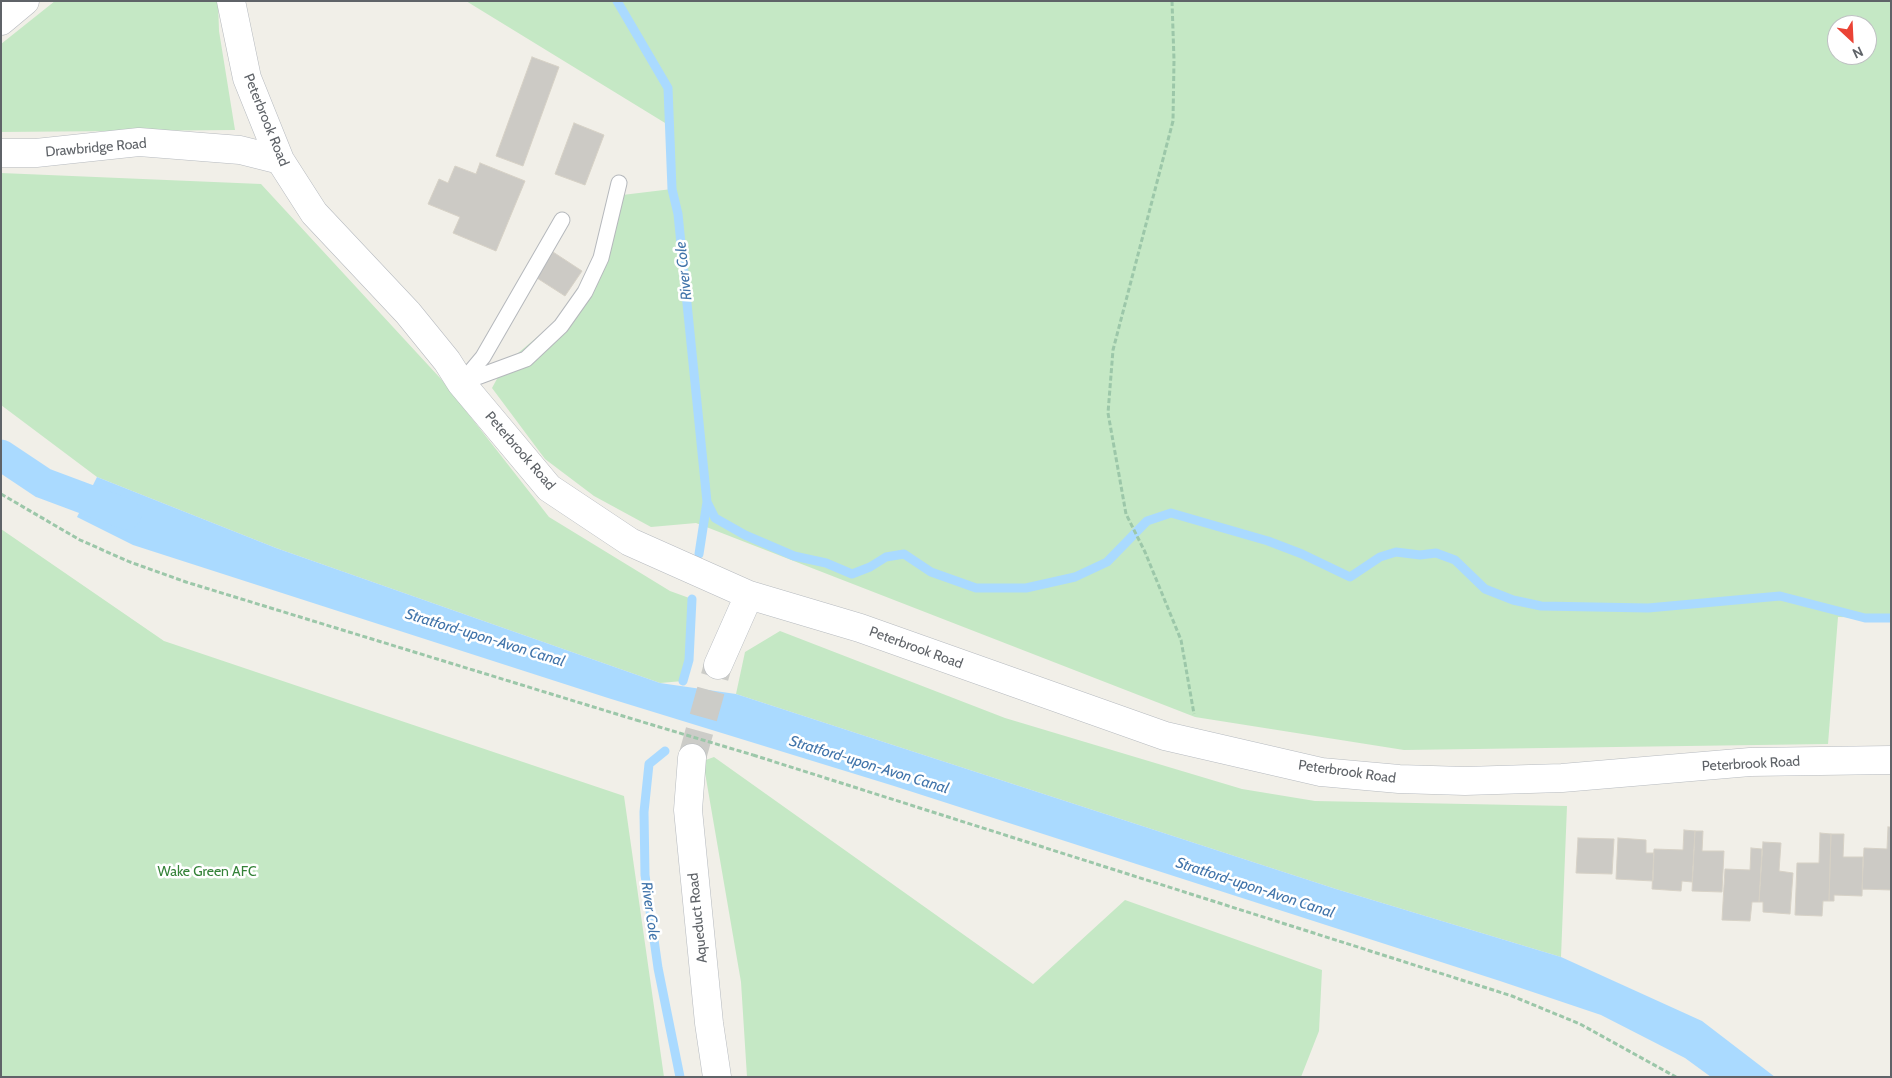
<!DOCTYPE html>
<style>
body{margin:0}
#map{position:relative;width:1892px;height:1078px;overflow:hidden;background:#f1efe8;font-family:Cabin,sans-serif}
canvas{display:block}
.frame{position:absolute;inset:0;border:2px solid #5f6368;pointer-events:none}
.north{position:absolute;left:1827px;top:15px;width:50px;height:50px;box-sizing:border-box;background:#fff;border:1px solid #bfc1c3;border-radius:50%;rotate:155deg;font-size:14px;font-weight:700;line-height:20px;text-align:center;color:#5f6368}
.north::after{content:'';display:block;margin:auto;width:18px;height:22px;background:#ea4335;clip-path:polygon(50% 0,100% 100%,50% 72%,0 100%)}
</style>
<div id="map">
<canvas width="1892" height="1078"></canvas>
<div class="frame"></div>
<div class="north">N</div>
</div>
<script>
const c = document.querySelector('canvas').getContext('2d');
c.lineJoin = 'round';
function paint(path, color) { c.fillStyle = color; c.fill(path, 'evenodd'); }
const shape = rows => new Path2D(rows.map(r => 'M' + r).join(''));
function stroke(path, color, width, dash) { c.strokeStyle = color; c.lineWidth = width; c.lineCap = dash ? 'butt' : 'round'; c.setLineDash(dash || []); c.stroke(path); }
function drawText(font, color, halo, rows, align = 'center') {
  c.font = font + ' Cabin,sans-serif'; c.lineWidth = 5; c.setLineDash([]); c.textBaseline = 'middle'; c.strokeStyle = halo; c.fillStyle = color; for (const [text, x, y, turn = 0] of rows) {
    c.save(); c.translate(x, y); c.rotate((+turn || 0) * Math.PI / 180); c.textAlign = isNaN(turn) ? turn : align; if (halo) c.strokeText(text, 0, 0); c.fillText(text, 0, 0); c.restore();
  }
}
paint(shape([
 [55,1,218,1,219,31,235,130,1,132,1,44],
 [466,1,1891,1,1891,618,1838,617,1828,744,1404,750,1195,717,696,523,651,527,594,496,545,459,492,388,505,364,567,312,598,256,614,196,672,189,670,126],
 [1837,25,1867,25,1867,55,1837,55],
 [1,173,261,184,441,379,549,517,670,591,692,599,689,660,683,681,660,683,276,548,97,477,1,405],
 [1,529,164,641,624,796,664,1077,1,1077],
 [780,631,1005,718,1242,789,1315,801,1567,806,1561,957,1336,889,736,694,745,652],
 [714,757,1033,984,1125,900,1322,970,1319,1031,1301,1077,747,1077,741,982,703,761]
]), '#c5e8c5');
paint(shape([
 [97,477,276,548,660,683,736,694,1336,889,1561,957,1702,1021,1775,1077,1711,1077,1685,1058,1601,1015,1500,981,894,786,608,698,133,545,77,517]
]), '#aadaff');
stroke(shape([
 [617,1,668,88,672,189,678,214,707,502,699,554],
 [707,502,715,518,745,535,794,556,826,563,852,574,870,567,886,557,904,554,931,572,976,588,1026,588,1075,577,1107,562,1147,521,1171,513,1268,541,1302,554,1350,577,1380,557,1396,552,1420,555,1436,553,1455,560,1485,589,1513,600,1541,606,1648,608,1780,596,1865,618,1891,618],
 [683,681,689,660,692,599],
 [665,751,649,764,644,812,645,875,658,968,680,1077]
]), '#aadaff', 9);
stroke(shape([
 [1,455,43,483,126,514]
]), '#aadaff', 31);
const building = shape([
 [532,57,559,67,523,166,496,156,532,57],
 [574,123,604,135,585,185,555,174,574,123],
 [480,163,525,181,496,251,453,233,460,217,428,204,439,179,448,183,455,166,476,174,480,163],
 [553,252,582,271,565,296,537,278,553,252],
 [1888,827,1891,827,1891,890,1862,889,1864,848,1887,849,1888,827],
 [1684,830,1695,831,1692,882,1682,881,1681,891,1652,889,1654,849,1683,850,1684,830],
 [1695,831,1703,831,1702,851,1724,851,1722,892,1692,891,1695,831],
 [1820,833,1831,834,1829,901,1823,901,1822,916,1795,915,1797,863,1819,863,1820,833],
 [1831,834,1844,834,1843,857,1863,857,1862,896,1834,895,1834,901,1829,901,1831,834],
 [1578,838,1614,839,1612,874,1576,873,1578,838],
 [1618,838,1646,840,1646,853,1654,853,1653,881,1616,879,1618,838],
 [1763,842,1781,843,1779,871,1793,873,1790,914,1763,912,1763,902,1759,902,1763,842],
 [1751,848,1762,849,1759,902,1752,902,1750,921,1722,920,1725,869,1750,870,1751,848]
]);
paint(building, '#cccac5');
stroke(building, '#d6d1c6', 1);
stroke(shape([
 [692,758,718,665]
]), '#ccccc8', 28, [28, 14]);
const lane = shape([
 [462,382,483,357,562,220],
 [461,383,526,359,561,326,585,292,601,258,619,183]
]);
const secondary = shape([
 [231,1,247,78,280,160,314,213,408,313,447,361,461,383,549,488,630,542,749,595,860,628,1165,736,1321,772,1399,779,1465,781,1562,778,1750,762,1891,760],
 [1,21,25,1],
 [1,153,36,153,139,142,240,150,280,160],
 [718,665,749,595],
 [692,758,688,810,709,1023,717,1077]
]);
stroke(lane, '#b5b8bc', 17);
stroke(secondary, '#b6babf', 29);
stroke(shape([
 [1172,1,1174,60,1173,121,1113,350,1108,413,1126,514,1145,552,1181,640,1194,714],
 [1,494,80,540,130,562,186,582,636,720],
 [753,755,1512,996,1580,1024,1676,1077]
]), '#9cc7a9', 3, [5, 2.5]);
stroke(lane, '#fff', 15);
stroke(secondary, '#fff', 28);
stroke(shape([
 [636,720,753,755]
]), '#9cc7a9', 3, [5, 2.5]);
drawText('14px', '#5f6368', '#fff', [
 ["Peterbrook Road",266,120,68],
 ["Drawbridge Road",96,148,-5],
 ["Peterbrook Road",520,451,49],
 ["Peterbrook Road",916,648,20],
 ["Peterbrook Road",1751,764,-3],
 ["Peterbrook Road",1347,772,8],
 ["Aqueduct Road",698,918,-96]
]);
drawText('14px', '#348238', '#fff', [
 ["Wake Green AFC",207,872]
]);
drawText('italic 15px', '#4174aa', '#fff', [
 ["River Cole",684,271,-96],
 ["Stratford-upon-Avon Canal",485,638,17],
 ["Stratford-upon-Avon Canal",869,765,17],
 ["Stratford-upon-Avon Canal",1255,888,18],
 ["River Cole",650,911,82]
]);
</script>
